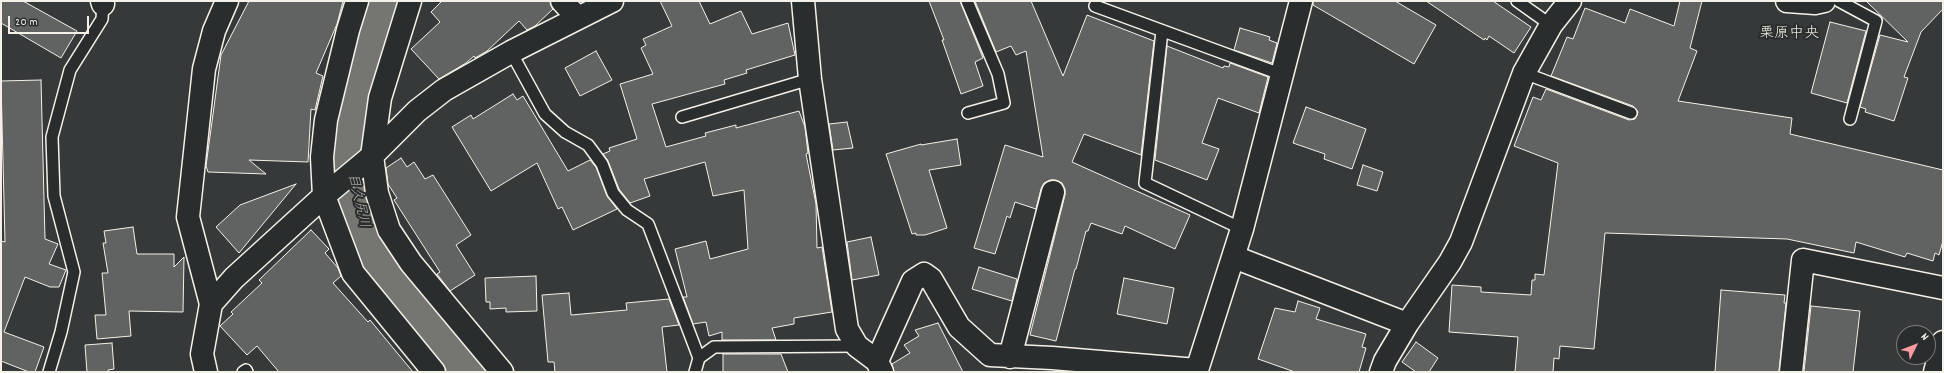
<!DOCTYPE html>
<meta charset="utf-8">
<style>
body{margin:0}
#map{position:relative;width:1944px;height:373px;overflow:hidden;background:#363939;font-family:Dekko,sans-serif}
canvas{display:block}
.frame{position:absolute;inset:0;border:2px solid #f4f1e8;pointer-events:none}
.north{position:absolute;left:1896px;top:325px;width:40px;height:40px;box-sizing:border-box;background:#2a2d2e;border:1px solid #7b7b78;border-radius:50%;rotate:47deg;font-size:11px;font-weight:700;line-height:16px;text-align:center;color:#f4f1e8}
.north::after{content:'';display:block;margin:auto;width:14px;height:18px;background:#ff9aa2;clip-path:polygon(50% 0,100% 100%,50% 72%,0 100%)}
.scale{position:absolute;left:8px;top:16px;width:81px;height:18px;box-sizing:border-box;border:2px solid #f4f1e8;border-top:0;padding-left:5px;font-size:12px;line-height:14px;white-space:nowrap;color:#f4f1e8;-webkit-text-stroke:3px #2a2d2e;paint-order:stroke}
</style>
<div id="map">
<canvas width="1944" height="373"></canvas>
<div class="frame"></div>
<div class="north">N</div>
<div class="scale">20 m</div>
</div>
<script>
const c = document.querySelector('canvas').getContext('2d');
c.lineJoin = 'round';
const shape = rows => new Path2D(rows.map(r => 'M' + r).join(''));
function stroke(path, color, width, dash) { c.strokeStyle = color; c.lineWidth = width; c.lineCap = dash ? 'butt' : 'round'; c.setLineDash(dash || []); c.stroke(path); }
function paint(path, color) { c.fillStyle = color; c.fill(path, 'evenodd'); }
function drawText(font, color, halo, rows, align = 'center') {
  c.font = font + ' Dekko,"Klee One",sans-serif'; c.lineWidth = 4; c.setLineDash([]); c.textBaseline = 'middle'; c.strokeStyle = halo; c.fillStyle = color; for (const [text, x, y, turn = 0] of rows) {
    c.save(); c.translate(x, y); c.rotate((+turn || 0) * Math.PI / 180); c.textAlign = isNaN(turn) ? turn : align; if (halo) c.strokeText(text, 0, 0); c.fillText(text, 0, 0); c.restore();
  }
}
stroke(shape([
 [387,1,352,111,345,143,360,224,371,249,384,269,404,297,468,372]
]), '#757572', 48);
const building = shape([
 [1,1,23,1,77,31,61,58,1,23,1,1],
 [249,1,343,1,337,24,316,73,323,76,315,110,311,109,308,162,249,160,266,174,208,172,206,166,221,55,249,1],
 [442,1,550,1,553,9,535,26,527,30,519,21,487,51,475,58,474,56,466,63,439,79,411,49,440,22,431,12,442,1],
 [660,1,699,1,710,24,741,11,752,34,788,23,795,55,746,70,747,73,724,80,725,84,652,104,666,147,706,136,705,133,736,125,736,128,799,111,805,127,808,153,806,154,816,204,817,248,822,247,832,312,794,318,794,324,772,328,776,340,722,340,722,332,709,336,706,322,693,324,683,297,687,297,675,249,706,241,710,259,748,249,744,190,713,196,705,162,644,179,650,196,630,203,619,189,608,161,603,154,610,151,609,148,637,139,620,84,653,74,641,48,646,45,643,39,672,26,660,1],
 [929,1,960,1,983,58,975,62,983,86,961,94,942,40,944,40,929,1],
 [975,1,1031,1,1063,76,1087,15,1154,41,1141,155,1084,134,1072,162,1190,215,1175,249,1125,226,1122,234,1091,223,1088,231,1086,231,1076,269,1075,269,1056,341,1030,335,1065,195,1065,189,1062,183,1056,180,1050,180,1044,183,1041,189,1036,209,1015,202,1010,218,1007,216,995,254,974,248,1005,145,1043,157,1026,51,1016,55,1011,46,996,52,975,1],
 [1313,1,1395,1,1436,25,1414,64,1313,5,1313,1],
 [1426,1,1493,1,1531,27,1514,53,1489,36,1487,40,1485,38,1484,40,1426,1],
 [1680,1,1702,1,1690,48,1697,51,1678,101,1792,118,1790,134,1943,170,1943,241,1939,255,1935,253,1933,261,1907,253,1905,257,1856,242,1854,253,1787,239,1605,233,1594,349,1560,346,1559,359,1554,358,1553,372,1515,372,1518,337,1449,332,1452,285,1481,287,1481,292,1531,295,1532,280,1535,280,1535,274,1544,275,1558,163,1514,146,1533,97,1541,100,1546,89,1629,120,1635,119,1638,112,1633,106,1551,76,1567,37,1573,39,1585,8,1625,23,1630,9,1674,26,1680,1],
 [1866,1,1943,1,1943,9,1921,32,1904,77,1908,78,1894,121,1865,112,1866,109,1860,107,1880,35,1908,42,1866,1],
 [1830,22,1866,31,1847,103,1811,93,1830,22],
 [1240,28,1270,37,1269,40,1277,43,1272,63,1234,50,1240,28],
 [1167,46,1223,68,1224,66,1229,67,1230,63,1268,77,1259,113,1218,98,1202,143,1219,149,1207,180,1155,160,1167,46],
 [596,51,612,80,580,96,565,68,596,51],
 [41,80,45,239,58,244,49,264,66,270,59,287,50,287,25,277,4,332,44,347,35,372,29,372,1,361,1,241,5,242,1,81,41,80],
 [513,94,517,100,523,96,568,171,590,160,596,167,607,196,617,209,573,230,562,207,558,209,537,163,491,191,452,127,471,115,473,119,513,94],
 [1306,107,1366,129,1352,169,1324,159,1325,154,1293,143,1306,107],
 [847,122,853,148,833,150,829,124,847,122],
 [957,139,961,165,929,170,947,228,925,235,916,235,916,233,912,234,886,154,921,144,921,145,957,139],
 [401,158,407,167,414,162,425,179,433,175,471,235,456,245,475,275,450,291,437,274,440,272,394,200,397,198,388,184,386,168,401,158],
 [1363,165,1383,172,1377,191,1357,185,1363,165],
 [296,184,239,253,216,227,240,205,296,184],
 [133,227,137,254,174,254,174,267,184,257,183,312,129,311,131,336,97,339,95,315,106,315,102,273,108,273,103,243,106,243,104,231,133,227],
 [311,230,329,249,325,253,338,268,341,276,333,283,368,322,370,320,413,372,279,372,257,346,247,355,220,326,233,314,231,312,262,283,259,280,311,230],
 [871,237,879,275,852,280,847,242,871,237],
 [979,267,1017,279,1012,301,972,289,979,267],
 [536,276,537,311,506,312,506,308,490,309,490,302,486,302,485,278,536,276],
 [1124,278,1174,288,1167,324,1117,314,1124,278],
 [1721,290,1785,295,1784,303,1786,303,1779,372,1715,372,1721,290],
 [569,293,571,315,627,310,626,303,669,299,679,325,662,327,667,372,555,372,554,362,548,362,542,295,569,293],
 [1298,301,1320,308,1316,319,1366,334,1362,347,1366,348,1359,372,1295,372,1258,359,1275,308,1295,312,1298,301],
 [1811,306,1860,311,1853,372,1804,372,1811,306],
 [938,323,963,372,894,372,892,364,910,353,904,345,919,336,915,330,938,323],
 [1416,342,1438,358,1429,372,1416,372,1402,362,1416,342],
 [112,343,114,369,108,370,108,372,87,372,85,345,112,343],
 [723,354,781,354,788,372,723,372,723,354]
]);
paint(building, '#616362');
stroke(building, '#f4f1e8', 1);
const service = shape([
 [967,1,998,74,1004,103,968,113],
 [1517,1,1551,25],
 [1839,1,1876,21,1850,119],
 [1095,6,1283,75],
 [1162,31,1145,183,1242,229],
 [511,52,545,114,565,132,588,145,602,164,613,193,627,210,648,224,699,358],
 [1524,73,1631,113],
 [682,117,810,79],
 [49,372,61,332,74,272,54,196,52,137,70,70,102,19,103,4],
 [243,372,246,370,247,372],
 [695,372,699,358,714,347,857,346]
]);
const minor = shape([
 [102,1,103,4],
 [357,1,348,30,326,120,322,157,324,196,353,273,434,372],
 [410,1,380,98,372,156,377,193,389,230,411,263,502,372],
 [562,1,578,18],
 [803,1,810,79,847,329,857,346,877,361,882,372],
 [1787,1,1815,3,1824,1],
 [1234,257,1407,324,1385,361,1381,372],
 [211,304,188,217,204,69,214,31,227,1],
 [1407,324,1450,262,1461,242,1524,73,1551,25,1570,1],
 [1010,357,1053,192],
 [877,361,913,281,924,274,931,279,959,327,990,355,1052,358,1197,370,1242,229,1301,1],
 [206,372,202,354,211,304,234,278,324,196,372,156,417,111,444,90,511,52,612,1],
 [1791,372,1803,260,1943,288]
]);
const tertiary = shape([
 [1935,372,1943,342]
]);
stroke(service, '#f4f1e8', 14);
stroke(minor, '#f4f1e8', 25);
stroke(tertiary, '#f4f1e8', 25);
stroke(service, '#2a2d2e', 11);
stroke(minor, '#2a2d2e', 22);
stroke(tertiary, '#2a2d2e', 22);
drawText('italic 14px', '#b4b3ad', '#2a2d2e', [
 ["目久尻川",357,201,77]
]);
drawText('15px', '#f4f1e8', '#2a2d2e', [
 ["栗原中央",1789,35]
]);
</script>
